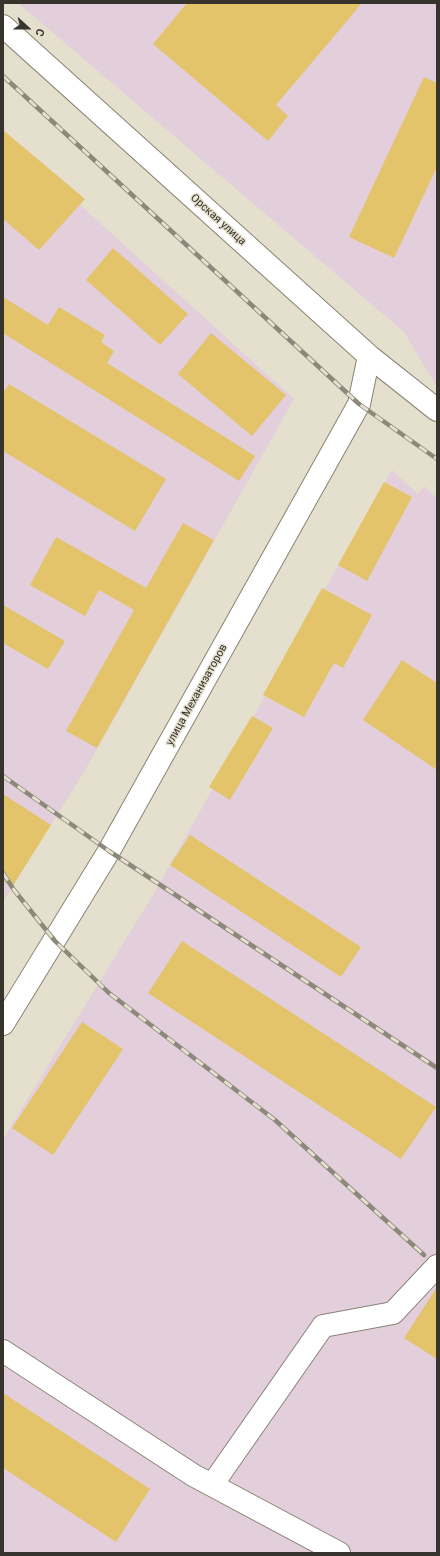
<!DOCTYPE html>
<meta charset="utf-8">
<style>
body{margin:0}
#map{position:relative;width:440px;height:1556px;overflow:hidden;background:#e5dfcd;font-family:Roboto,sans-serif}
canvas{display:block}
.frame{position:absolute;inset:0;border:4px solid #36342d;pointer-events:none}
.north{position:absolute;left:8px;top:8px;width:40px;height:40px;-webkit-text-stroke:3px #e5dfcd;paint-order:stroke;rotate:111deg;font-size:11px;font-weight:700;line-height:16px;text-align:center;color:#36342d}
.north::after{content:'';display:block;margin:auto;width:14px;height:18px;background:#36342d;clip-path:polygon(50% 0,100% 100%,50% 72%,0 100%)}
</style>
<div id="map">
<canvas width="440" height="1556"></canvas>
<div class="frame"></div>
<div class="north">С</div>
</div>
<script>
const c = document.querySelector('canvas').getContext('2d');
c.lineJoin = 'round';
function paint(path, color) { c.fillStyle = color; c.fill(path, 'evenodd'); }
const shape = rows => new Path2D(rows.map(r => 'M' + r).join(''));
function stroke(path, color, width, dash) { c.strokeStyle = color; c.lineWidth = width; c.lineCap = dash ? 'butt' : 'round'; c.setLineDash(dash || []); c.stroke(path); }
function drawText(font, color, halo, rows, align = 'center') {
  c.font = font + ' Roboto,sans-serif'; c.lineWidth = 3; c.setLineDash([]); c.textBaseline = 'middle'; c.strokeStyle = halo; c.fillStyle = color; for (const [text, x, y, turn = 0] of rows) {
    c.save(); c.translate(x, y); c.rotate((+turn || 0) * Math.PI / 180); c.textAlign = isNaN(turn) ? turn : align; if (halo) c.strokeText(text, 0, 0); c.fillText(text, 0, 0); c.restore();
  }
}
paint(shape([
 [18,3,437,3,437,387,404,332],
 [3,130,85,199,80,205,294,399,84,772,3,902],
 [392,470,418,494,424,486,437,498,437,1553,3,1553,3,1139,153,895]
]), '#e3cedc');
paint(shape([
 [187,3,362,3,276,105,288,116,268,141,153,44],
 [424,77,437,83,437,167,394,258,349,237],
 [3,130,85,199,39,250,3,219],
 [113,248,188,314,160,345,86,280],
 [3,297,48,325,59,307,105,335,101,342,114,351,107,363,255,456,239,481,3,333],
 [211,333,286,395,252,436,178,374],
 [9,384,166,479,135,531,3,451,3,393],
 [384,482,412,497,367,581,338,565],
 [183,523,214,540,97,748,66,731,134,610,99,590,85,616,30,585,56,537,146,588],
 [322,588,372,615,343,668,334,663,304,717,263,695],
 [3,605,65,641,48,669,3,643],
 [402,660,437,683,437,770,363,720],
 [252,716,273,728,230,800,209,787],
 [3,794,51,825,12,887,3,881],
 [190,835,361,947,341,977,170,865],
 [182,941,436,1107,401,1159,148,993],
 [82,1022,123,1049,53,1155,12,1128],
 [437,1287,437,1359,404,1338],
 [3,1393,150,1489,116,1542,3,1468]
]), '#e3c46b');
const minor = shape([
 [3,26,369,356,437,410],
 [3,1024,109,851,359,404,369,356],
 [3,1351,193,1475,339,1553],
 [212,1485,323,1326,393,1313,437,1266]
]);
stroke(minor, '#8a8474', 24);
stroke(minor, '#fff', 22);
const rail = shape([
 [3,76,359,404,437,459],
 [3,776,109,851,437,1068],
 [3,873,14,890,55,941,109,993,275,1120,424,1255]
]);
stroke(rail, '#8c887c', 4.5);
stroke(rail, '#e5dfcd', 3, [9]);
drawText('11px', '#36342d', '#e5dfcd', [
 ["Орская улица",218,220,42],
 ["улица Механизаторов",197,695,-61]
]);
</script>
